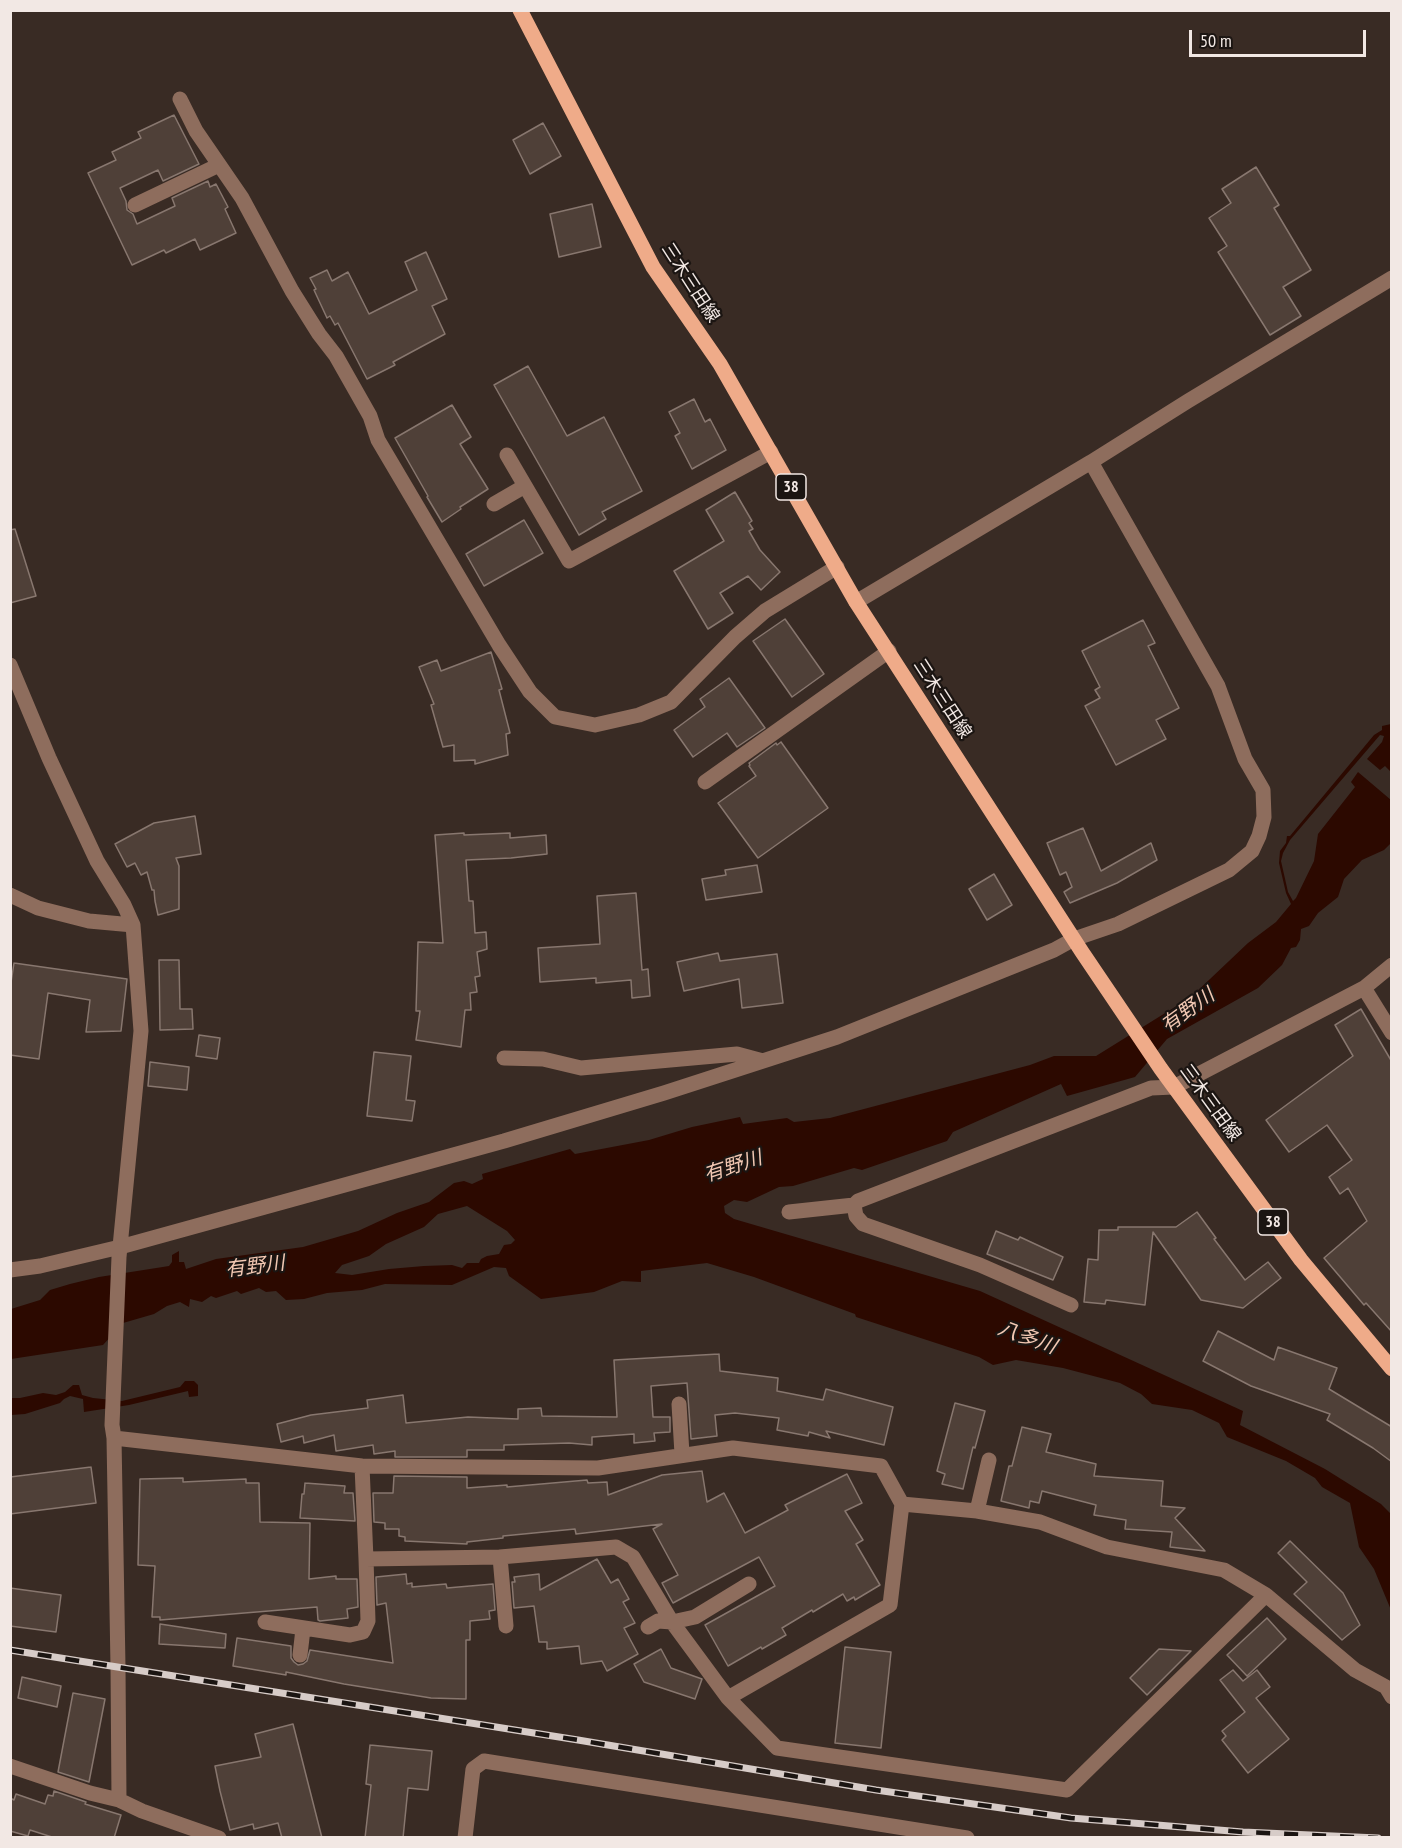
<!DOCTYPE html>
<meta charset="utf-8">
<style>
body{margin:0}
#map{position:relative;width:1402px;height:1848px;overflow:hidden;background:#392b24;font-family:"PT Sans Narrow",sans-serif}
canvas{display:block}
.frame{position:absolute;inset:0;border:12px solid #f2e8e4;pointer-events:none}
.scale{position:absolute;left:1189px;top:30px;width:177px;height:27px;box-sizing:border-box;border:3px solid #f2e8e4;border-top:0;padding-left:8px;font-size:18px;line-height:21px;white-space:nowrap;color:#f2e8e4;-webkit-text-stroke:4px #1b1512;paint-order:stroke}
</style>
<div id="map">
<canvas width="1402" height="1848"></canvas>
<div class="frame"></div>
<div class="scale">50 m</div>
</div>
<script>
const c = document.querySelector('canvas').getContext('2d');
c.lineJoin = 'round';
function paint(path, color) { c.fillStyle = color; c.fill(path, 'evenodd'); }
const shape = rows => new Path2D(rows.map(r => 'M' + r).join(''));
function stroke(path, color, width, dash) { c.strokeStyle = color; c.lineWidth = width; c.lineCap = dash ? 'butt' : 'round'; c.setLineDash(dash || []); c.stroke(path); }
function drawText(font, color, halo, rows, align = 'center') {
  c.font = font + ' "PT Sans Narrow","Noto Sans JP",sans-serif'; c.lineWidth = 4.5; c.setLineDash([]); c.textBaseline = 'middle'; c.strokeStyle = halo; c.fillStyle = color; for (const [text, x, y, turn = 0] of rows) {
    c.save(); c.translate(x, y); c.rotate((+turn || 0) * Math.PI / 180); c.textAlign = isNaN(turn) ? turn : align; if (halo) c.strokeText(text, 0, 0); c.fillText(text, 0, 0); c.restore();
  }
}
paint(shape([
 [1391,724,1391,772,1385,766,1380,770,1367,759,1382,742,1384,736,1380,735,1290,840,1283,853,1281,861,1288,892,1293,901,1296,898,1314,861,1318,834,1355,787,1351,782,1358,772,1391,800,1391,843,1384,850,1362,860,1344,879,1338,897,1318,913,1309,926,1301,929,1300,940,1296,947,1291,948,1282,965,1258,988,1167,1039,1135,1077,1067,1096,1061,1084,953,1132,947,1141,862,1170,854,1168,793,1186,779,1187,747,1202,734,1200,724,1206,725,1213,734,1219,980,1291,1243,1411,1240,1425,1325,1469,1381,1504,1391,1514,1391,1610,1374,1569,1359,1547,1350,1503,1322,1487,1315,1478,1286,1461,1227,1437,1219,1423,1192,1410,1152,1404,1141,1394,1120,1383,1063,1368,1016,1360,993,1365,979,1357,856,1317,855,1314,754,1277,707,1263,641,1271,641,1282,622,1281,594,1292,541,1299,509,1276,506,1268,494,1267,452,1285,385,1284,362,1290,327,1293,304,1299,286,1300,276,1291,266,1292,259,1288,241,1294,237,1291,216,1298,211,1296,202,1302,190,1299,189,1307,180,1302,167,1306,154,1314,123,1323,103,1345,11,1359,11,1309,40,1300,50,1290,70,1284,99,1277,169,1266,172,1262,172,1255,179,1251,179,1262,184,1262,186,1269,216,1259,303,1247,358,1231,397,1213,429,1202,454,1183,464,1181,472,1184,483,1179,482,1174,570,1149,575,1154,649,1140,692,1127,740,1117,743,1124,787,1118,794,1122,830,1118,1030,1065,1054,1056,1096,1056,1191,997,1248,943,1276,922,1291,904,1286,893,1279,863,1280,851,1286,843,1287,836,1290,836,1374,735,1382,730,1382,726],
 [467,1206,507,1231,515,1240,511,1244,504,1245,499,1254,487,1256,481,1259,479,1263,467,1263,462,1268,452,1265,424,1266,389,1269,352,1275,335,1273,342,1265,369,1256,386,1244,424,1227,438,1214],
 [185,1381,194,1381,198,1385,198,1396,189,1397,188,1391,129,1405,84,1412,83,1399,70,1396,64,1399,60,1403,25,1414,11,1415,10,1398,20,1398,43,1393,56,1395,65,1392,73,1385,79,1385,82,1395,93,1398,122,1401,180,1387]
]), '#2c0900');
const building = shape([
 [174,115,199,164,163,181,158,170,120,188,126,201,127,210,133,214,137,224,175,206,172,198,208,181,210,187,216,184,228,207,225,209,236,233,200,250,195,239,166,253,164,250,132,265,88,173,116,160,112,152,141,138,138,132,174,115],
 [543,123,561,156,530,174,513,140,543,123],
 [1256,167,1279,205,1274,208,1311,270,1283,287,1301,316,1270,335,1218,252,1227,246,1209,218,1231,203,1222,189,1256,167],
 [592,204,601,247,559,257,550,214,592,204],
 [426,252,447,299,432,306,445,334,393,362,395,365,367,379,338,323,335,325,330,316,327,318,314,290,316,289,310,278,327,270,332,281,348,272,369,314,417,290,405,262,426,252],
 [528,366,567,436,604,417,642,491,602,512,606,519,579,535,494,385,528,366],
 [694,399,705,422,710,419,726,450,692,469,675,436,680,433,669,412,694,399],
 [452,405,471,437,460,444,488,489,460,507,461,509,442,522,427,497,428,496,395,438,452,405],
 [735,492,752,521,749,523,753,529,749,531,760,550,780,572,761,590,748,576,720,593,733,613,708,629,674,571,724,541,706,510,735,492],
 [524,520,543,553,484,586,466,554,524,520],
 [15,529,36,596,10,603,10,530,15,529],
 [785,619,824,674,792,697,753,641,785,619],
 [1143,620,1155,643,1148,646,1179,708,1156,720,1166,739,1116,765,1085,706,1100,698,1095,690,1100,687,1082,651,1143,620],
 [491,652,502,689,499,690,510,733,506,734,508,755,475,764,475,760,454,761,454,745,443,747,431,705,434,704,419,667,437,660,441,671,491,652],
 [729,678,765,728,737,747,727,733,693,757,674,730,705,707,700,699,729,678],
 [781,742,828,808,758,858,718,803,756,776,749,766,750,765,749,763,776,743,777,745,781,742],
 [195,816,201,854,176,858,179,866,179,909,158,915,155,901,154,890,152,890,147,872,141,875,135,863,127,867,115,844,154,823,195,816],
 [1083,828,1101,871,1151,843,1157,860,1117,883,1070,903,1064,892,1072,887,1066,872,1060,875,1047,843,1083,828],
 [464,833,464,835,510,833,510,838,546,835,547,854,511,858,466,860,469,901,473,901,475,933,486,932,487,949,477,952,480,976,475,977,477,992,470,993,471,1010,465,1010,461,1047,416,1040,420,1011,416,1011,418,942,443,943,435,835,464,833],
 [757,865,762,892,706,900,702,879,726,875,725,870,757,865],
 [994,874,1012,905,987,920,969,889,994,874],
 [636,893,642,970,648,969,650,996,632,998,631,980,596,983,596,978,540,982,538,948,600,944,597,896,636,893],
 [718,953,720,961,777,954,783,1003,742,1008,739,979,684,991,677,962,718,953],
 [159,960,179,960,180,1009,192,1009,193,1029,160,1030,159,960],
 [14,963,127,979,121,1031,86,1032,90,1000,48,993,39,1059,10,1055,10,989,14,963],
 [1361,1009,1392,1062,1392,1332,1366,1303,1364,1305,1324,1258,1367,1221,1348,1188,1340,1194,1329,1177,1352,1160,1327,1125,1289,1152,1266,1120,1353,1056,1335,1025,1361,1009],
 [199,1035,220,1038,217,1059,196,1056,199,1035],
 [374,1052,411,1056,406,1100,415,1101,412,1121,367,1116,374,1052],
 [150,1062,189,1067,187,1090,148,1086,150,1062],
 [1197,1212,1216,1238,1214,1239,1245,1280,1268,1262,1281,1278,1243,1308,1201,1300,1153,1232,1145,1305,1106,1300,1105,1304,1084,1302,1088,1259,1098,1260,1099,1230,1118,1230,1118,1227,1176,1227,1197,1212],
 [996,1231,1018,1240,1020,1237,1063,1257,1053,1280,987,1254,996,1231],
 [1218,1331,1274,1360,1278,1347,1337,1368,1329,1389,1392,1427,1392,1462,1373,1448,1327,1420,1330,1414,1251,1386,1203,1361,1218,1331],
 [719,1354,720,1371,778,1378,777,1391,823,1400,826,1389,893,1407,884,1445,826,1431,830,1438,809,1432,808,1436,777,1430,779,1418,735,1413,715,1415,717,1436,691,1439,687,1383,651,1386,653,1417,670,1417,670,1432,654,1433,655,1441,634,1443,634,1434,592,1437,592,1445,569,1443,504,1445,504,1450,467,1450,467,1457,395,1457,395,1451,374,1454,373,1445,336,1451,334,1435,304,1443,303,1436,281,1442,277,1424,311,1415,368,1408,367,1400,403,1395,406,1423,468,1417,518,1419,518,1409,541,1408,542,1416,617,1417,614,1360,719,1354],
 [955,1403,985,1411,975,1448,973,1447,963,1489,942,1484,945,1474,937,1471,955,1403],
 [1022,1427,1051,1434,1046,1452,1096,1464,1094,1476,1163,1481,1161,1506,1185,1508,1175,1518,1205,1551,1170,1547,1172,1532,1125,1529,1126,1520,1094,1515,1096,1505,1042,1491,1039,1503,1030,1501,1029,1508,1001,1501,1009,1466,1012,1466,1022,1427],
 [91,1467,96,1503,10,1514,10,1477,91,1467],
 [702,1471,707,1502,724,1493,745,1533,788,1510,785,1505,847,1474,862,1503,845,1511,863,1540,856,1544,880,1585,855,1600,854,1597,847,1601,843,1594,813,1612,812,1610,782,1628,786,1635,762,1649,761,1647,728,1666,705,1625,775,1586,759,1557,673,1603,662,1583,678,1575,653,1529,662,1524,576,1534,575,1529,503,1536,503,1538,467,1542,467,1544,405,1541,405,1537,399,1536,399,1529,385,1529,385,1523,374,1522,373,1493,393,1493,394,1476,467,1477,467,1488,507,1485,507,1487,587,1480,588,1483,607,1482,608,1495,662,1475,702,1471],
 [183,1478,183,1482,246,1479,246,1483,259,1483,260,1522,310,1523,309,1579,336,1576,336,1579,357,1579,358,1607,347,1609,348,1618,320,1621,318,1620,317,1607,160,1620,160,1617,152,1617,155,1566,138,1565,140,1479,183,1478],
 [305,1483,345,1486,344,1493,353,1493,355,1521,300,1518,302,1494,304,1494,305,1483],
 [1290,1541,1343,1593,1360,1625,1342,1640,1294,1594,1307,1582,1278,1553,1290,1541],
 [597,1559,611,1583,618,1579,629,1599,623,1602,635,1623,624,1628,638,1654,607,1671,602,1661,581,1664,579,1646,547,1649,547,1642,539,1642,534,1606,514,1608,512,1582,515,1582,514,1577,539,1574,540,1590,597,1559],
 [406,1574,407,1584,412,1583,412,1587,446,1584,447,1588,493,1584,495,1610,489,1611,490,1619,470,1621,470,1640,466,1640,466,1699,431,1698,344,1684,286,1672,286,1675,233,1666,237,1638,291,1646,291,1658,294,1662,298,1665,303,1664,307,1661,310,1650,393,1663,386,1603,377,1605,376,1577,406,1574],
 [10,1588,61,1595,56,1632,10,1626,10,1588],
 [1267,1618,1286,1639,1247,1676,1227,1655,1267,1618],
 [160,1624,226,1634,225,1648,159,1644,160,1624],
 [845,1647,891,1652,881,1748,835,1743,845,1647],
 [661,1649,671,1668,702,1679,695,1699,644,1682,634,1664,661,1649],
 [1159,1649,1191,1651,1147,1695,1130,1678,1159,1649],
 [1233,1670,1243,1681,1257,1670,1270,1687,1256,1698,1289,1739,1248,1773,1222,1740,1226,1736,1222,1731,1245,1712,1220,1680,1233,1670],
 [22,1677,61,1686,57,1707,18,1698,22,1677],
 [73,1693,105,1699,89,1782,58,1772,73,1693],
 [293,1724,322,1838,282,1838,278,1823,254,1829,253,1824,230,1830,220,1791,215,1766,261,1757,255,1734,293,1724],
 [370,1745,432,1751,428,1790,408,1788,403,1838,365,1838,371,1785,366,1784,370,1745],
 [54,1791,86,1802,85,1804,121,1815,114,1838,55,1838,30,1830,28,1836,10,1831,10,1798,14,1800,16,1794,45,1804,48,1795,53,1796,54,1791]
]);
paint(building, '#4f4038');
stroke(building, '#88776f', 1.5);
stroke(shape([
 [180,99,196,131,242,198,292,291,319,334,336,356,370,416,378,440,499,645,530,692,555,717,595,725,639,715,671,702,735,637,765,611,837,567],
 [135,205,219,165],
 [507,455,569,561,771,452],
 [494,504,525,486],
 [856,602,1091,462,1188,401,1392,278],
 [10,665,49,758,97,861,124,905,133,925,141,1031,119,1257,112,1425,114,1438,118,1667,119,1800],
 [705,782,889,651],
 [10,895,38,908,89,921,133,925],
 [1364,988,1392,1033],
 [504,1058,543,1059,581,1068,737,1054,763,1061],
 [789,1212,854,1205],
 [10,1270,40,1266,120,1247,504,1141,664,1093,837,1037,1054,950,1074,939,1118,924,1229,870,1252,851,1259,836,1264,817,1263,790,1245,759,1218,686,1091,462],
 [1071,1305,980,1265,863,1224,856,1216,854,1205,858,1201,1151,1088,1174,1087,1364,988,1392,965],
 [679,1404,682,1454],
 [114,1438,362,1466,598,1468,733,1448,881,1466,902,1504,890,1605,728,1698,672,1622,633,1557,616,1547,500,1557,366,1559,362,1466],
 [902,1504,977,1511,1040,1522,1107,1547,1224,1570,1266,1595],
 [977,1511,989,1460],
 [500,1557,506,1626],
 [265,1622,350,1635,363,1632,368,1621,366,1559],
 [648,1627,658,1621,672,1622,695,1617,749,1584],
 [300,1655,303,1629],
 [728,1698,777,1748,1067,1790,1266,1595,1355,1670,1386,1687,1392,1697],
 [10,1766,90,1793,119,1800,142,1811,219,1838],
 [465,1838,473,1769,484,1761,967,1838]
]), '#8e6d5d', 15);
stroke(shape([
 [520,10,653,267,720,364,856,602,1082,952,1161,1069,1301,1260,1392,1369]
]), '#efab89', 15);
const rail = shape([
 [10,1650,578,1740,876,1790,1071,1818,1243,1832,1378,1838]
]);
stroke(rail, '#d7ccc8', 7);
stroke(rail, '#1b1512', 4.5, [14]);
for (const [x, y, w] of [
 [791,487,30],
 [1273,1222,30]
]) { const box = new Path2D(); box.roundRect(x - w / 2, y - 13, w, 26, 4.5); c.fillStyle = '#1b1512'; c.fill(box); stroke(box, '#f2e8e4', 1.5); }
drawText('bold 16px', '#f2e8e4', null, [
 ["38",791,487],
 ["38",1273,1222]
]);
drawText('18px', '#f2e8e4', '#1b1512', [
 ["三木三田線",690,283,57],
 ["三木三田線",942,699,57],
 ["三木三田線",1210,1103,54]
]);
drawText('italic 20px', '#f1c7b2', '#1b1512', [
 ["有野川",1188,1011,-36],
 ["有野川",733,1167,-18],
 ["有野川",255,1267,-7],
 ["八多川",1027,1338,20]
]);
</script>
